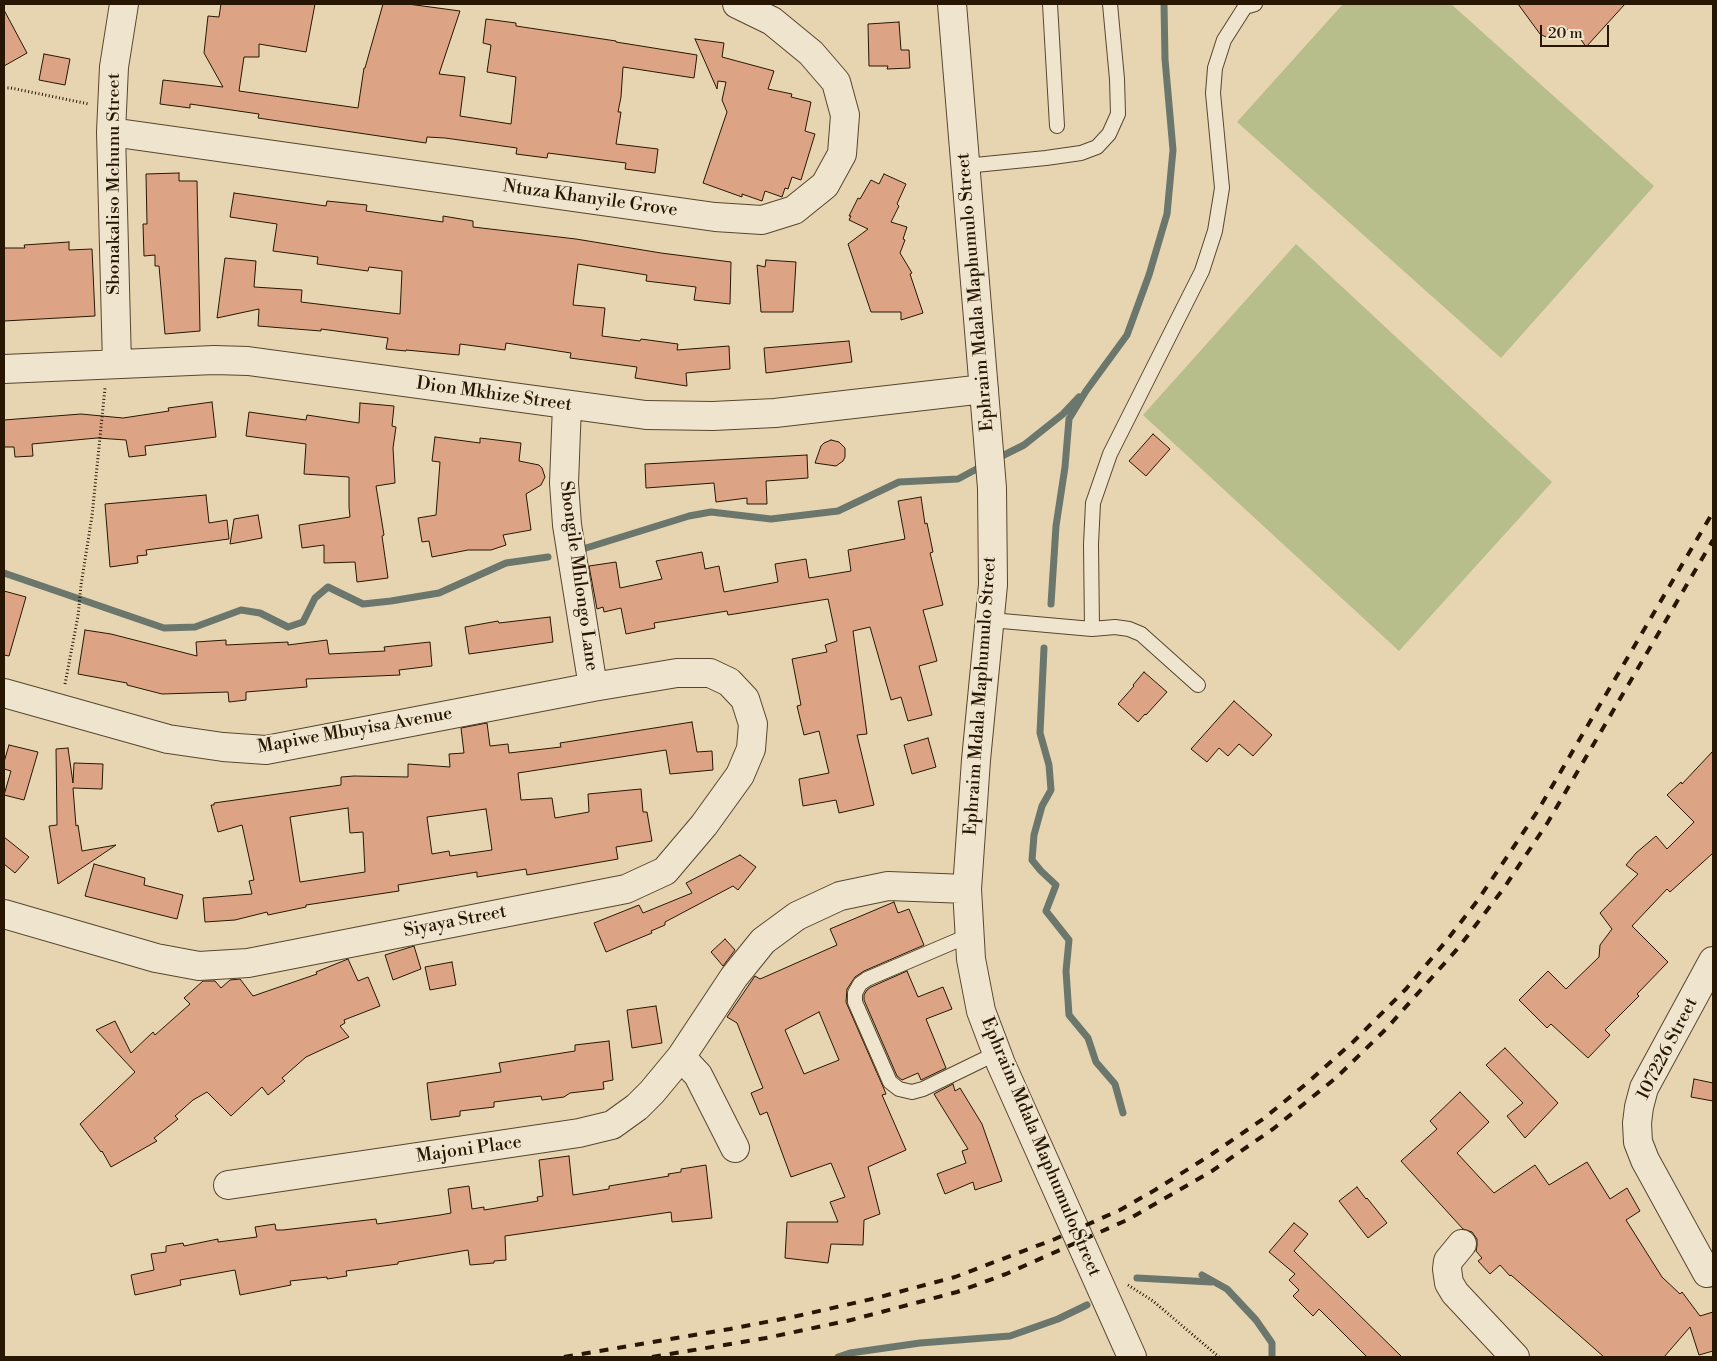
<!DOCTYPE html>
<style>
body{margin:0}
#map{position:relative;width:1717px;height:1361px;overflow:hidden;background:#e7d5b2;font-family:"Libre Bodoni",serif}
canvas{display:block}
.frame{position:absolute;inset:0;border:5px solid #271702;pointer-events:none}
.scale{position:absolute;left:1540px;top:25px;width:69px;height:22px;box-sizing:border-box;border:2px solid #271702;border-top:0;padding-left:6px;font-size:15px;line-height:18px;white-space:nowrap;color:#271702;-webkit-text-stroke:4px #efe4cd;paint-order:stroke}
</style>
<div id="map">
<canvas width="1717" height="1361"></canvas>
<div class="frame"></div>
<div class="scale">20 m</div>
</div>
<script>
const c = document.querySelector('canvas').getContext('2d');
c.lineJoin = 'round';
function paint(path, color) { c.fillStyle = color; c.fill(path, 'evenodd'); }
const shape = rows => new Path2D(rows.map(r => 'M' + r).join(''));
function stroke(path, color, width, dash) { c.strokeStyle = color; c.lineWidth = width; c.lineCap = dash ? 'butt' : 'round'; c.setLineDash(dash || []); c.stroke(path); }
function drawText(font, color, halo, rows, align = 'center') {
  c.font = font + ' "Libre Bodoni",serif'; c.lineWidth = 4; c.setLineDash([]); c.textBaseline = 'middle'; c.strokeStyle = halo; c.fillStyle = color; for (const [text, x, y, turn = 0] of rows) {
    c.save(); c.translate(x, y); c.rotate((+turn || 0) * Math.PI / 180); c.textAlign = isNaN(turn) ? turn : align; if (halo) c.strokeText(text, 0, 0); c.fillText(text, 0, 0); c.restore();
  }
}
paint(shape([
 [1343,4,1451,4,1654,186,1501,358,1237,122],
 [1296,244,1552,482,1399,651,1143,415]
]), '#b7bd8b');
stroke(shape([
 [996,459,1024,445,1063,414,1079,397],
 [586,548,689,516,711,512,771,519,838,511,899,482,958,479,984,465],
 [4,573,164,628,195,627,241,610,260,613,288,627,303,622,315,598,328,587,363,604,391,601,439,593,506,563,548,557],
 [1051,604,1056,526,1065,467,1069,419,1086,391,1127,335,1149,275,1167,214,1173,150,1165,59,1164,4],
 [1044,648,1040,733,1049,765,1051,790,1042,806,1034,835,1032,860,1041,871,1056,885,1046,911,1069,940,1066,971,1069,1015,1088,1038,1096,1062,1115,1084,1123,1113],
 [1202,1275,1227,1289,1256,1320,1272,1343,1272,1357],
 [1137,1278,1211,1282],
 [838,1357,850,1353,920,1343,1010,1336,1058,1319,1087,1305]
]), '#6b776d', 7);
const building = shape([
 [221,4,315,4,306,52,259,44,259,57,244,57,239,91,358,108,364,68,365,68,383,4,408,4,460,11,439,74,465,77,460,116,511,124,516,77,487,72,491,45,483,43,486,19,516,23,516,26,616,41,616,42,697,55,694,78,623,67,621,97,618,112,621,112,616,144,658,149,655,173,625,169,626,163,548,153,547,158,516,154,517,148,445,138,427,137,426,143,258,118,259,114,190,104,190,108,160,104,163,80,223,87,204,53,208,16,219,17,221,4],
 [1518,4,1625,4,1586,47,1580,38,1562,26,1550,39,1540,34,1518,4],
 [4,10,27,53,4,66,4,10],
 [899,22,901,50,909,50,910,68,887,69,888,66,869,66,868,24,899,22],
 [695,39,724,43,722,57,774,71,768,89,792,94,791,97,811,102,805,131,815,134,801,180,792,177,788,189,785,188,782,197,765,191,762,201,742,194,742,197,703,183,727,112,722,100,726,82,718,81,717,89,695,39],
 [44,54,70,59,65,85,39,80,44,54],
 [179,173,179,181,197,181,200,331,165,334,159,266,155,266,155,255,144,256,143,224,147,224,146,174,179,173],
 [884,174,906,184,897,204,899,206,891,222,907,227,903,239,905,240,900,253,912,273,910,274,923,313,901,320,901,312,871,312,848,244,868,229,849,220,851,216,849,216,858,198,860,199,871,180,879,184,884,174],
 [234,193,326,206,327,201,367,205,366,211,443,222,443,216,473,221,473,227,576,239,661,253,731,262,730,304,694,300,696,287,646,281,647,275,578,264,573,305,605,308,602,336,640,341,641,339,678,344,677,350,729,346,730,369,686,373,687,386,635,378,637,367,570,358,571,353,506,343,505,350,460,344,459,355,406,350,406,351,386,349,388,338,321,329,321,331,258,326,259,309,217,318,225,258,256,261,254,287,302,290,301,302,400,314,402,271,369,267,368,271,317,264,318,257,273,251,277,224,230,217,234,193],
 [69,242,69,250,92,249,95,316,4,321,4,248,25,248,24,245,69,242],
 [766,260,796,262,793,312,761,312,757,265,765,267,766,260],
 [849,341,852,362,766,373,764,348,849,341],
 [212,402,216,437,145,446,146,455,129,457,126,440,97,438,32,444,33,456,15,457,14,447,4,447,4,420,81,414,123,418,169,411,168,408,212,402],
 [360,403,394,406,392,426,396,427,393,448,395,483,376,486,384,535,382,536,388,578,357,582,355,562,324,563,324,545,302,548,299,525,350,517,349,507,349,477,304,474,306,444,246,436,249,412,306,420,307,415,359,423,360,403],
 [1153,434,1170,449,1146,476,1129,461,1153,434],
 [435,437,480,443,480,438,521,443,519,461,539,465,542,468,545,477,541,485,526,494,531,530,503,535,506,545,491,550,468,550,432,557,429,541,422,542,418,518,436,515,440,462,432,461,435,437],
 [831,440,839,442,845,448,845,457,843,461,836,466,815,463,821,446,824,443,831,440],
 [807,455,808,478,766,481,767,504,747,504,747,498,716,502,714,483,646,488,645,464,807,455],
 [206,495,209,523,227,520,229,539,146,550,147,555,137,556,138,563,110,567,105,504,206,495],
 [921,497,925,524,927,523,933,552,930,553,943,605,923,610,937,661,919,666,932,715,908,721,901,697,891,700,870,627,853,631,867,734,857,735,874,805,839,813,836,800,803,806,799,779,829,773,819,731,804,735,797,706,801,705,792,659,827,652,825,645,837,641,828,599,728,615,727,611,654,623,655,628,626,634,621,608,604,612,603,607,597,609,589,566,616,562,620,588,662,579,656,561,702,552,705,569,719,566,724,592,778,582,775,564,806,559,809,578,851,571,848,550,905,539,898,501,921,497],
 [258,515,262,538,230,544,234,519,258,515],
 [4,591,26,597,9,656,4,655,4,591],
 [550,617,553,642,469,654,465,627,498,621,499,623,550,617],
 [85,630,111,634,197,656,196,642,226,640,226,645,288,642,288,645,327,640,329,654,385,651,384,647,430,642,432,666,399,670,400,675,306,679,307,687,246,692,246,700,229,702,228,692,162,694,127,685,127,683,78,674,85,630],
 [1144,672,1167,692,1146,715,1145,714,1138,722,1118,704,1134,686,1133,685,1144,672],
 [1234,701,1272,735,1253,756,1239,744,1228,756,1219,748,1207,762,1191,749,1234,701],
 [692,722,697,752,712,751,713,770,670,774,666,750,518,773,521,800,552,798,555,818,589,812,588,794,641,789,643,812,647,812,652,841,616,847,618,859,527,875,526,869,477,877,477,872,398,885,399,891,306,905,306,907,268,915,267,912,235,920,205,922,203,898,252,894,249,881,254,880,242,825,218,832,211,805,214,805,214,803,341,785,341,777,354,776,408,777,408,764,450,767,449,754,464,753,461,728,487,723,490,746,508,744,509,753,561,747,560,743,692,722],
 [348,808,350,833,363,832,365,872,300,882,290,817,348,808],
 [486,809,492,850,450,856,449,851,432,854,427,817,486,809],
 [928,738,936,767,912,774,904,745,928,738],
 [9,745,38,752,24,800,4,795,11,771,4,769,4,762,9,745],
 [68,748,73,783,74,763,103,764,102,789,73,788,76,826,78,825,82,851,116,845,58,884,49,826,57,825,56,749,68,748],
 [1713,751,1713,853,1670,892,1667,889,1632,926,1668,962,1637,994,1639,996,1605,1030,1610,1035,1588,1058,1551,1024,1547,1028,1519,1000,1548,971,1566,989,1599,957,1600,945,1612,929,1600,913,1638,874,1626,865,1636,853,1656,836,1667,849,1694,822,1667,795,1681,782,1682,784,1713,751],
 [4,837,29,857,15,873,4,864,4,837],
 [740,855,756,867,738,890,733,886,665,922,665,925,651,931,652,933,606,952,594,923,639,905,643,913,692,893,686,883,740,855],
 [94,864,145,878,144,885,183,895,177,919,85,896,94,864],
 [894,902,898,913,909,909,924,945,864,971,855,977,847,989,846,1002,884,1089,886,1094,882,1095,906,1150,868,1167,880,1214,864,1220,863,1245,831,1244,828,1263,785,1258,787,1222,838,1222,830,1202,845,1197,831,1163,791,1177,767,1112,760,1115,751,1093,763,1088,737,1023,727,1017,755,976,760,979,767,976,837,945,830,929,894,902],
 [819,1012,839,1060,804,1074,785,1030,819,1012],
 [725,939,735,950,723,966,711,952,725,939],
 [414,946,421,969,393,980,385,955,414,946],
 [348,959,358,981,368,977,380,1006,344,1020,345,1023,340,1026,349,1037,306,1057,282,1078,285,1081,268,1095,262,1087,231,1116,207,1092,193,1100,175,1116,178,1119,154,1138,157,1141,111,1167,102,1151,101,1152,80,1124,135,1072,96,1030,115,1021,131,1053,153,1032,155,1035,190,1004,184,998,203,981,215,981,221,988,230,980,240,979,253,996,317,974,316,972,348,959],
 [452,962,456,985,430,990,425,967,452,962],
 [907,971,918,997,943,987,952,1009,926,1019,946,1068,921,1080,918,1073,902,1080,897,1076,864,1000,864,995,867,990,871,987,907,971],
 [656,1006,662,1043,632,1048,627,1010,656,1006],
 [609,1041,613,1080,603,1082,604,1089,570,1093,564,1097,542,1100,541,1096,494,1102,494,1107,460,1111,460,1116,431,1120,427,1083,501,1072,499,1063,575,1051,575,1045,609,1041],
 [1505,1048,1558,1103,1525,1138,1507,1116,1523,1103,1486,1065,1505,1048],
 [1694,1079,1713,1083,1713,1101,1691,1097,1694,1079],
 [953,1084,955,1091,960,1088,982,1124,1002,1181,975,1190,973,1182,945,1194,937,1174,966,1163,962,1151,968,1149,934,1094,953,1084],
 [1460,1092,1489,1122,1457,1153,1494,1193,1535,1165,1549,1185,1587,1162,1610,1199,1627,1188,1640,1211,1626,1220,1662,1277,1680,1294,1682,1292,1700,1316,1713,1312,1713,1351,1699,1355,1690,1327,1664,1357,1604,1357,1511,1275,1510,1276,1500,1265,1490,1274,1478,1261,1482,1258,1476,1251,1477,1246,1477,1239,1472,1232,1463,1229,1401,1161,1437,1129,1430,1121,1460,1092],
 [569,1156,573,1195,609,1189,609,1186,669,1176,668,1174,681,1172,681,1169,706,1165,712,1218,672,1222,671,1212,505,1236,506,1260,494,1261,494,1263,470,1265,468,1250,398,1262,398,1264,346,1271,347,1276,327,1279,327,1277,290,1281,291,1285,240,1295,235,1270,180,1280,181,1285,135,1295,131,1275,154,1270,151,1254,166,1252,166,1246,183,1243,184,1246,218,1239,218,1242,257,1237,255,1227,275,1224,276,1230,283,1230,376,1219,377,1224,440,1215,451,1213,448,1189,469,1186,472,1209,484,1207,484,1210,538,1201,537,1197,543,1196,539,1160,569,1156],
 [1357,1187,1366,1199,1367,1198,1387,1223,1368,1238,1339,1201,1357,1187],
 [1294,1223,1308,1234,1294,1251,1402,1357,1367,1357,1319,1309,1313,1316,1293,1296,1299,1290,1289,1280,1295,1274,1269,1252,1294,1223]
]);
paint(building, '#dca485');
stroke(building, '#271702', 1);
const service = shape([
 [1050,4,1057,126],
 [965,166,1046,158,1081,153,1097,147,1109,134,1118,114,1117,79,1110,4],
 [991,620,1092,629,1091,544,1093,503,1110,454,1202,271,1215,231,1222,188,1213,93,1215,68,1224,40,1245,7,1255,4],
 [1092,629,1115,627,1129,629,1141,634,1198,685],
 [970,935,867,979,860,984,855,993,855,1002,890,1082,899,1089,912,1092,923,1089,997,1053]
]);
const minor = shape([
 [952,4,992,488,993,585,976,760,967,889,971,959,981,1011,1001,1064,1132,1357],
 [111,132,715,217,762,220,794,210,825,185,842,154,845,115,836,82,811,53,772,21,737,4],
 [117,364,111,132,114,67,124,4],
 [4,369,214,360,248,361,646,415,713,416,775,413,984,389],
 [567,405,564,483,567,525,593,687],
 [4,693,168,739,223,747,266,750,593,687,677,673,710,673,729,682,745,699,753,724,751,749,740,775,704,825,665,871,626,889,248,963,199,966,156,958,4,914],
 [681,1057,698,1075,735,1148],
 [228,1185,579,1133,612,1125,637,1107,652,1092,681,1057,734,977,763,941,797,916,840,896,888,886,967,889],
 [1462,1244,1448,1261,1447,1269,1449,1283,1455,1293,1515,1357],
 [1707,1273,1645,1160,1638,1142,1637,1123,1639,1107,1644,1088,1713,961]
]);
stroke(service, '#57462e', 16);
stroke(minor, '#57462e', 30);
stroke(shape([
 [4,88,11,88,89,104],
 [65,684,78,616,81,585,92,516,105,388],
 [1128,1285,1153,1301,1219,1357]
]), '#271702', 3, [1, 2.5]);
stroke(service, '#efe4cd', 14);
stroke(minor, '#efe4cd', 28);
stroke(shape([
 [564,1357,730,1329,797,1316,876,1298,955,1277,1055,1239,1120,1210,1155,1190,1212,1154,1263,1119,1306,1084,1353,1042,1406,989,1447,940,1478,900,1537,812,1713,512],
 [652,1357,766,1338,851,1320,957,1292,1006,1274,1127,1220,1212,1171,1273,1129,1337,1077,1387,1028,1459,947,1504,888,1548,822,1713,540]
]), '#271702', 4, [9, 9]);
drawText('18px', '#271702', '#efe4cd', [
 ["Sbonakaliso Mchunu Street",115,184,-90],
 ["Ntuza Khanyile Grove",590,199,8],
 ["Ephraim Mdala Maphumulo Street",976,292,-95],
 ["Dion Mkhize Street",494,395,8],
 ["Sbongile Mhlongo Lane",578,576,82],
 ["Ephraim Mdala Maphumulo Street",981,696,-86],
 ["Mapiwe Mbuyisa Avenue",355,731,-10],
 ["Siyaya Street",455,922,-11],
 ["107226 Street",1668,1049,-63],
 ["Ephraim Mdala Maphumulo Street",1040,1147,67],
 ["Majoni Place",469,1150,-8]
]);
</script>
